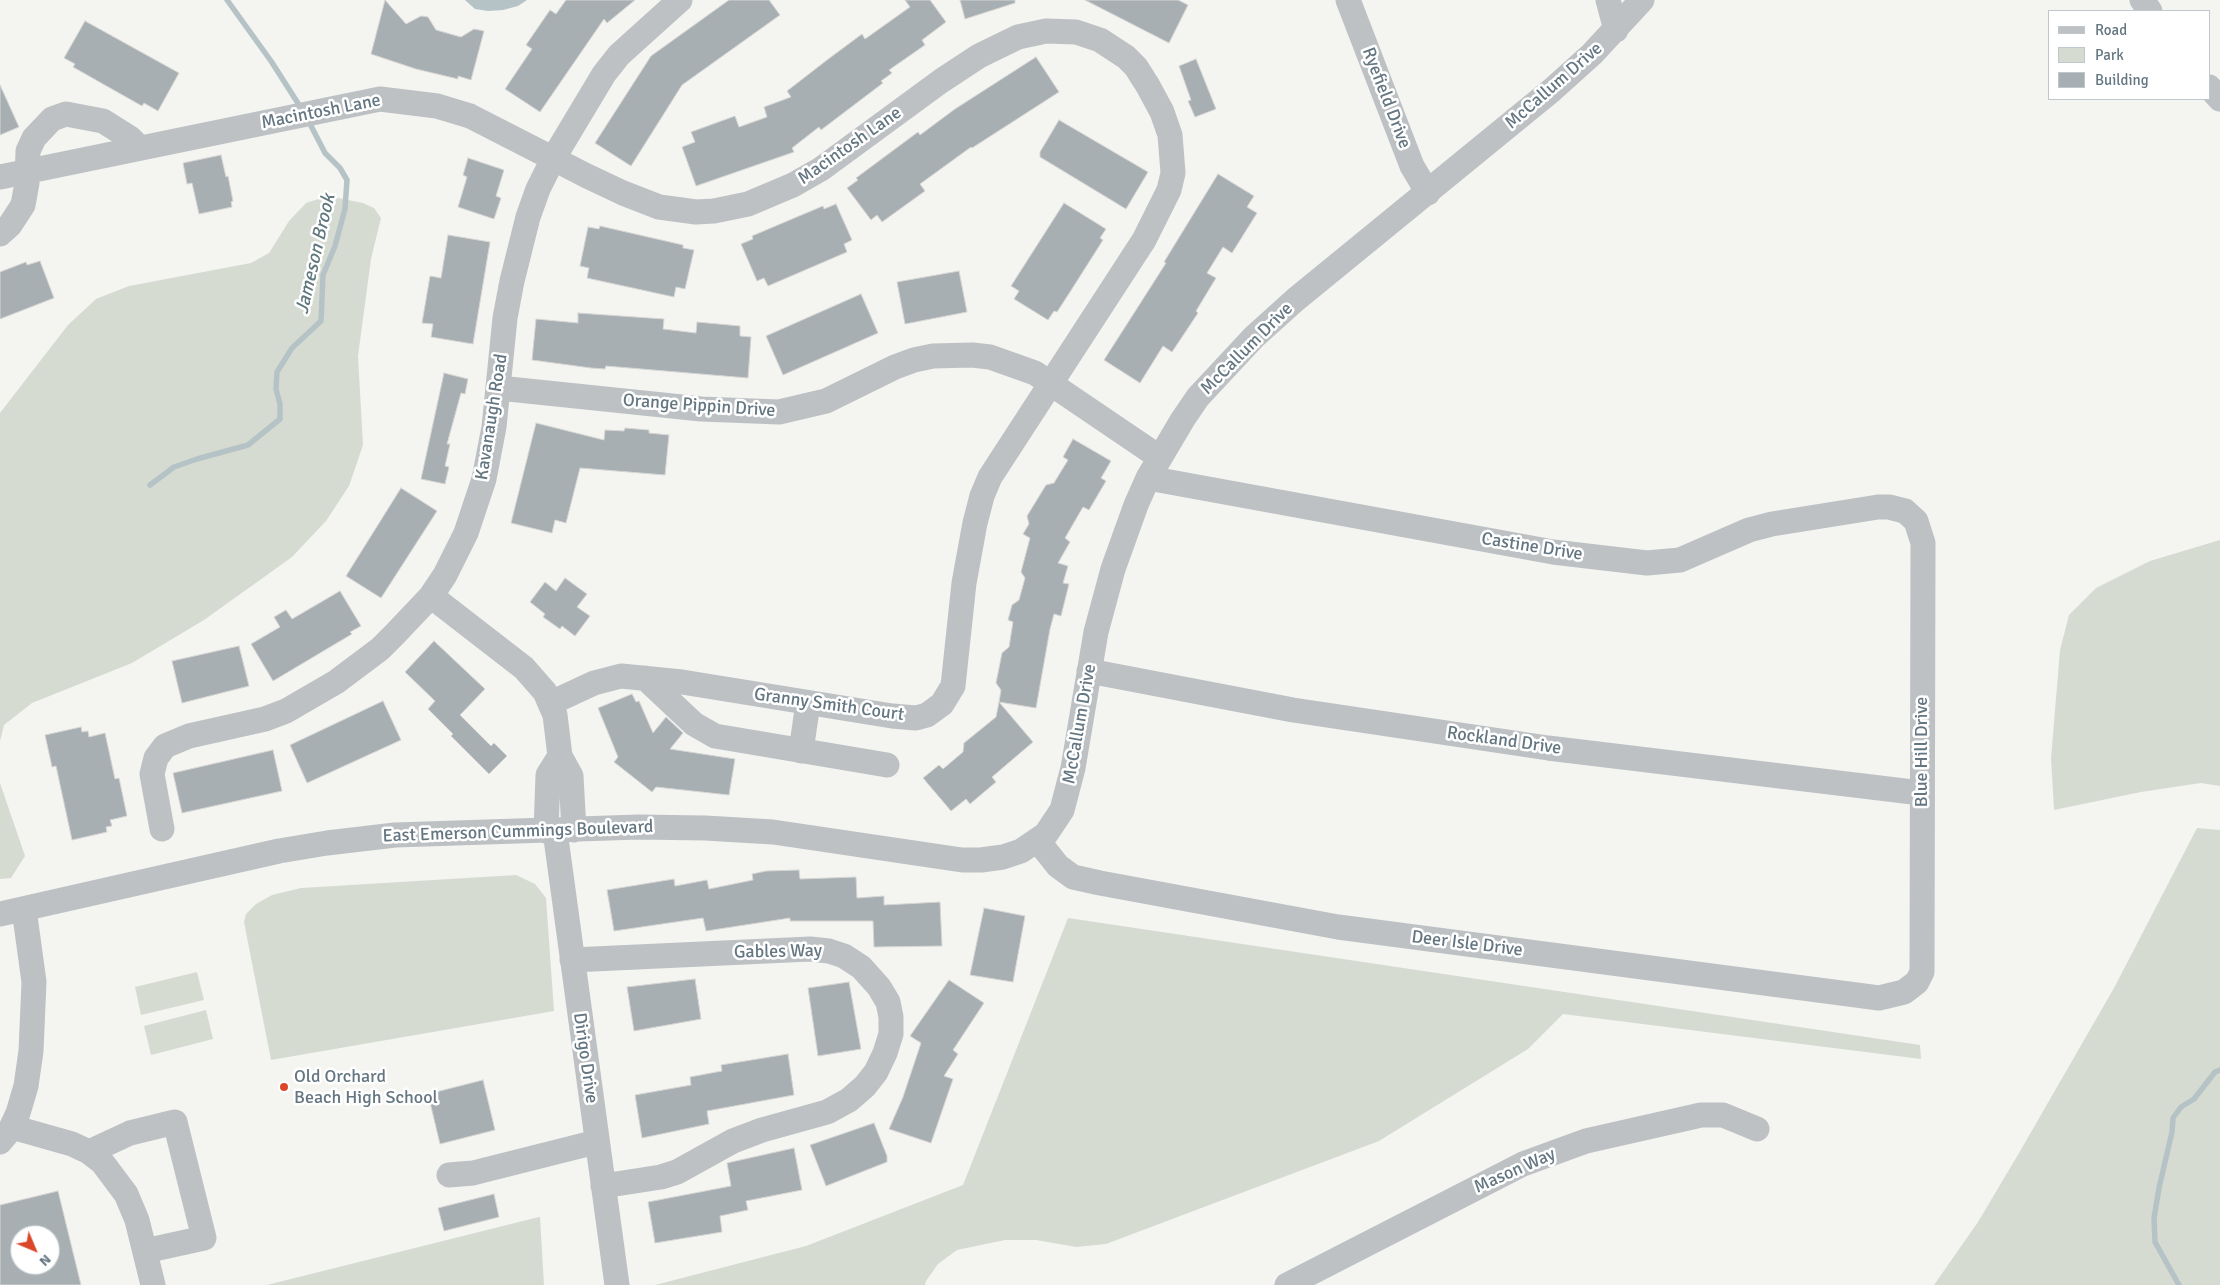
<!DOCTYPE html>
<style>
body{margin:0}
#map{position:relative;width:2220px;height:1285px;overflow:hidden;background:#f4f4f1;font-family:Signika,sans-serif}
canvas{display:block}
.legend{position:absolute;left:2048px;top:10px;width:162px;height:90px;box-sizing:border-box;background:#fff;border:1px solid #c1c8cd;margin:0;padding:6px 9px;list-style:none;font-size:15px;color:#647681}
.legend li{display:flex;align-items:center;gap:10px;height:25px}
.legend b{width:25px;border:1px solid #c1c8cd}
.north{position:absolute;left:10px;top:1225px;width:50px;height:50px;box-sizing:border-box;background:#fff;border:1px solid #c1c8cd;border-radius:50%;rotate:135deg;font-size:14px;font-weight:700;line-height:20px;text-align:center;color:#647681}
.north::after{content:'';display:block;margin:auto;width:18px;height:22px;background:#db4729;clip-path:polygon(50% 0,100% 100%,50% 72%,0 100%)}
</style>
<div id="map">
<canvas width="2220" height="1285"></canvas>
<ul class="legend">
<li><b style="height:6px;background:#bdc1c4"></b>Road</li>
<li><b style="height:14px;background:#d6dbd2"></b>Park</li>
<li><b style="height:14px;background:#a7afb3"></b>Building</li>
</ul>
<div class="north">N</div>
</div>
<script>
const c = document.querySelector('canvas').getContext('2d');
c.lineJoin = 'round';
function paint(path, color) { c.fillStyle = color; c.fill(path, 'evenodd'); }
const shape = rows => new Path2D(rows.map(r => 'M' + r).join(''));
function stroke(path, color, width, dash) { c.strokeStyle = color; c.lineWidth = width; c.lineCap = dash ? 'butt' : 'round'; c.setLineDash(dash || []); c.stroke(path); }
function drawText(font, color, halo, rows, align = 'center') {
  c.font = font + ' Signika,sans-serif'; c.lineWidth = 5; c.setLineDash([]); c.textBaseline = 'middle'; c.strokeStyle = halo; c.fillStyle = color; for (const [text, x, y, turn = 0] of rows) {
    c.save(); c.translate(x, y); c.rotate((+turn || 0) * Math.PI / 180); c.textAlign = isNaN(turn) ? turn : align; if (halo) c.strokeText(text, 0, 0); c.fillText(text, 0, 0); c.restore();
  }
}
paint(shape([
 [328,196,363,203,374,208,381,218,371,259,358,356,363,445,349,486,326,521,292,557,204,620,132,663,32,703,4,725,0,741,0,413,68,325,96,299,129,286,251,263,269,253,289,221,306,203],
 [2220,540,2220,786,2201,783,2141,792,2054,810,2051,758,2060,650,2069,615,2096,588,2150,561],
 [0,783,25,856,11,878,0,879],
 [2197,828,2220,830,2220,1285,1934,1285,1978,1222,2019,1153,2114,988],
 [516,875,535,884,546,898,554,1011,271,1060,244,922,246,914,256,904,272,895,301,888],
 [1068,918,1920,1045,1921,1059,1563,1014,1528,1049,1379,1141,1106,1244,1076,1247,1036,1240,1005,1240,957,1250,938,1264,926,1281,925,1285,655,1285,806,1246,963,1185],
 [197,972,204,1000,141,1015,135,987],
 [206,1010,213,1039,151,1055,144,1026],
 [540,1217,544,1285,267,1285,539,1217]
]), '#d6dbd2');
paint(shape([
 [465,0,527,0,518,6,503,10,488,11,475,9]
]), '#b6c3c6');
stroke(shape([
 [227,0,271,61,301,108],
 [150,485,174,467,197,459,248,445,280,419,280,404,276,389,277,372,292,348,321,321,323,275,335,246,345,209,347,180,340,168,325,153,308,120],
 [2179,1285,2155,1242,2154,1218,2159,1188,2172,1132,2173,1118,2181,1107,2194,1099,2215,1072,2220,1070]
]), '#b6c3c6', 5.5);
const building = shape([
 [385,0,406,24,421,16,428,17,436,30,461,37,474,29,484,31,471,80,458,76,458,79,416,69,371,54,385,0],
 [566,0,635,0,607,23,604,19,540,112,505,89,532,49,526,45,550,10,556,14,566,0],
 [729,0,769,0,780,15,682,85,631,166,595,143,651,56,729,0],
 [905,0,930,0,946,22,922,40,925,45,889,70,892,73,881,81,883,83,821,130,819,127,792,148,794,152,696,186,682,147,695,142,691,132,735,116,739,127,767,117,764,107,791,97,787,91,827,60,862,34,865,39,910,7,905,0],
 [960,0,1015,0,1015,3,965,19,960,0],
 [1085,0,1178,0,1188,5,1169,43,1085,0],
 [85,21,179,73,158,111,144,103,142,106,103,84,73,67,75,64,64,58,85,21],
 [1036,57,1059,92,972,148,971,147,920,184,925,191,882,222,877,215,871,220,847,188,858,180,856,178,918,132,920,135,955,109,1036,57],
 [1196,59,1216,109,1195,117,1188,101,1191,100,1179,66,1196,59],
 [0,85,19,127,0,135,0,85],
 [1059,120,1148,172,1126,209,1040,157,1040,152,1059,120],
 [221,155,226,177,228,176,233,201,231,202,232,207,199,214,192,183,187,184,183,163,221,155],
 [468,158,504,170,496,196,501,198,494,219,458,207,467,177,463,175,468,158],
 [1218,174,1254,196,1247,207,1257,213,1232,253,1223,247,1207,273,1216,278,1196,311,1198,313,1172,352,1163,346,1140,383,1104,360,1166,263,1164,262,1218,174],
 [1064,203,1106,229,1100,238,1103,240,1070,292,1057,312,1054,311,1048,320,1014,299,1019,291,1011,286,1064,203],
 [836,204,852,240,844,244,847,252,768,286,764,278,757,281,741,244,753,239,752,236,792,219,823,206,824,209,836,204],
 [600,226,683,245,683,248,694,250,685,289,676,287,674,297,587,278,589,268,580,266,588,227,599,229,600,226],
 [448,235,490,242,473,344,431,337,433,324,422,323,430,276,441,278,448,235],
 [40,261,54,298,0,319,0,272,26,262,27,265,40,261],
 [959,271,967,312,905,324,897,282,959,271],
 [861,294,878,333,783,375,766,336,861,294],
 [578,313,664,319,663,329,696,333,697,322,740,326,740,336,751,337,748,378,606,366,605,369,591,368,532,360,536,319,578,323,578,313],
 [444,373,468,379,465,394,461,393,447,444,450,444,445,466,449,467,445,484,421,479,444,373],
 [536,423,604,440,605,430,624,431,625,428,649,430,649,433,669,435,665,475,580,468,566,523,555,520,552,533,511,523,536,423],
 [1073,439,1111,461,1101,478,1106,481,1089,510,1083,507,1065,538,1070,542,1058,563,1068,566,1063,583,1069,584,1061,616,1054,614,1050,629,1036,708,999,702,1001,690,996,683,1002,653,1009,647,1013,622,1008,620,1012,605,1019,600,1025,578,1021,572,1030,538,1023,534,1029,524,1027,516,1046,485,1054,483,1060,473,1068,460,1063,457,1073,439],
 [401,488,437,511,381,598,346,576,401,488],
 [565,578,587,594,577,607,590,616,575,636,562,626,560,629,543,617,545,614,530,602,545,582,556,591,565,578],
 [340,591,361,626,350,632,352,634,273,681,251,644,280,627,274,617,286,610,292,619,340,591],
 [434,641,485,689,460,715,491,746,494,743,507,756,489,774,451,736,453,734,428,709,435,701,405,672,434,641],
 [239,646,249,686,182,703,172,661,239,646],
 [632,694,636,702,639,701,653,733,666,717,683,733,670,749,735,759,729,795,656,787,652,792,614,762,618,757,598,708,632,694],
 [383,701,401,740,307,783,290,745,383,701],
 [999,702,1033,742,992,777,996,782,970,804,966,799,951,811,923,778,939,765,943,769,963,752,964,743,996,717,999,702],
 [81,727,82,732,88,731,89,737,105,733,115,779,119,778,127,816,110,820,112,826,106,827,107,832,72,840,56,766,52,767,45,735,81,727],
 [273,750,282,791,182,813,173,773,273,750],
 [799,870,800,879,856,877,857,898,884,896,884,905,940,902,942,946,874,947,873,921,790,921,790,918,706,931,703,918,614,931,607,890,674,879,675,886,707,880,709,889,753,880,752,874,766,871,799,870],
 [984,908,1025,916,1013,982,970,975,984,908],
 [695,979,701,1019,634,1031,627,987,695,979],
 [949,980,984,1003,953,1050,958,1054,944,1076,953,1079,931,1143,889,1129,903,1097,921,1043,910,1036,949,980],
 [849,982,861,1049,818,1056,808,988,849,982],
 [788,1054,794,1095,707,1111,709,1124,642,1138,635,1095,691,1085,690,1077,722,1071,721,1065,788,1054],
 [483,1080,495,1130,440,1144,428,1094,483,1080],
 [874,1123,887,1156,887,1162,826,1186,810,1145,874,1123],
 [794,1148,802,1190,746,1201,748,1210,720,1216,722,1232,655,1243,648,1202,731,1186,727,1163,794,1148],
 [58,1191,81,1285,0,1285,0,1205,58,1191],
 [20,1235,50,1235,50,1265,20,1265,20,1235],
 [494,1194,499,1217,444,1231,438,1208,494,1194]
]);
paint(building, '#a7afb3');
stroke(building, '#d6d5d3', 1);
stroke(shape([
 [1348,0,1412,166,1428,193],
 [1608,0,1616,30],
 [2142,0,2150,11],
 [2209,87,2220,99],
 [0,177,380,99,437,106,470,116,587,176,623,193,659,207,696,212,714,211,748,204,793,185,821,169,941,81,979,56,1018,37,1046,31,1076,32,1100,40,1126,57,1136,67,1148,86,1162,112,1170,135,1173,173,1169,190,1144,240,990,477,982,496,975,523,964,583,953,686,942,704,927,715,916,718,892,716,682,682,621,676,594,683,551,703],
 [0,234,10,225,23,205,27,183,28,151,34,138,52,119,66,114,103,121,130,138,140,148],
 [499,388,701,409,779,412,826,401,895,367,914,360,933,356,972,355,990,357,1035,373,1159,457],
 [431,596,524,668,545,692,555,715,560,756,571,776,574,830],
 [1089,671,1293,710,1548,748,1921,793],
 [645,678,694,724,715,736,887,765],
 [801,751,808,703],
 [162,829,152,774,156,758,165,746,189,736,265,719,286,711,336,682,380,649,395,634,431,596,445,575,466,533,484,479,494,427,505,318,512,281,528,217,538,189,553,159,604,74,619,55,680,0],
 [546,831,548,775,560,756],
 [555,831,617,1285],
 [1038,841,1058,866,1073,877,1100,883,1338,927,1879,998,1904,992,1917,982,1922,972,1923,543,1916,521,1905,511,1889,507,1878,507,1772,524,1749,530,1680,560,1647,563,1553,552,1148,478],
 [0,914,279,851,327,843,395,835,639,827,705,828,773,832,962,860,981,860,1003,857,1021,851,1046,834,1062,810,1073,768,1096,632,1113,569,1136,505,1148,478,1183,419,1198,397,1254,337,1295,300,1552,90,1592,54,1642,0],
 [572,960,810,949,829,951,844,956,861,967,879,987,888,1002,891,1017,891,1034,885,1053,876,1072,865,1086,849,1100,827,1112,762,1130,733,1141,677,1172,661,1177,603,1186],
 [12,1127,72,1144,89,1152,102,1162,126,1194,137,1220,153,1285],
 [0,1142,10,1130,18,1113,26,1086,31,1051,34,982,24,909],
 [89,1152,130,1133,175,1122,204,1238,145,1251],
 [449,1175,473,1173,596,1142],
 [1287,1285,1523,1164,1586,1141,1701,1115,1723,1115,1757,1129]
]), '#bdc1c4', 25);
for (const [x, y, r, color] of [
 [284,1087,5,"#db4729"]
]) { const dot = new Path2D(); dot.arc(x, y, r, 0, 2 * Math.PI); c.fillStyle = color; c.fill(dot); stroke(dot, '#fff', 2); }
drawText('18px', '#647681', '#fff', [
 ["McCallum Drive",1554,86,-41],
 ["Ryefield Drive",1386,98,69],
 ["Macintosh Lane",321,112,-11],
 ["Macintosh Lane",850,146,-35],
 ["McCallum Drive",1247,349,-45],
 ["Orange Pippin Drive",699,406,4],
 ["Kavanaugh Road",492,417,-81],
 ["Castine Drive",1532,547,9],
 ["Granny Smith Court",829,705,8],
 ["McCallum Drive",1080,724,-80],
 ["Rockland Drive",1504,741,8],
 ["Blue Hill Drive",1922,752,-90],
 ["East Emerson Cummings Boulevard",518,832,-2],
 ["Deer Isle Drive",1467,944,7],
 ["Gables Way",778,952,-1],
 ["Dirigo Drive",585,1058,82],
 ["Mason Way",1515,1171,-24]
]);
drawText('18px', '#647681', '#fff', [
 ["Old Orchard",294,1077],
 ["Beach High School",294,1098]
], 'left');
drawText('italic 19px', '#60787e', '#fff', [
 ["Jameson Brook",316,254,-77]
]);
</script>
